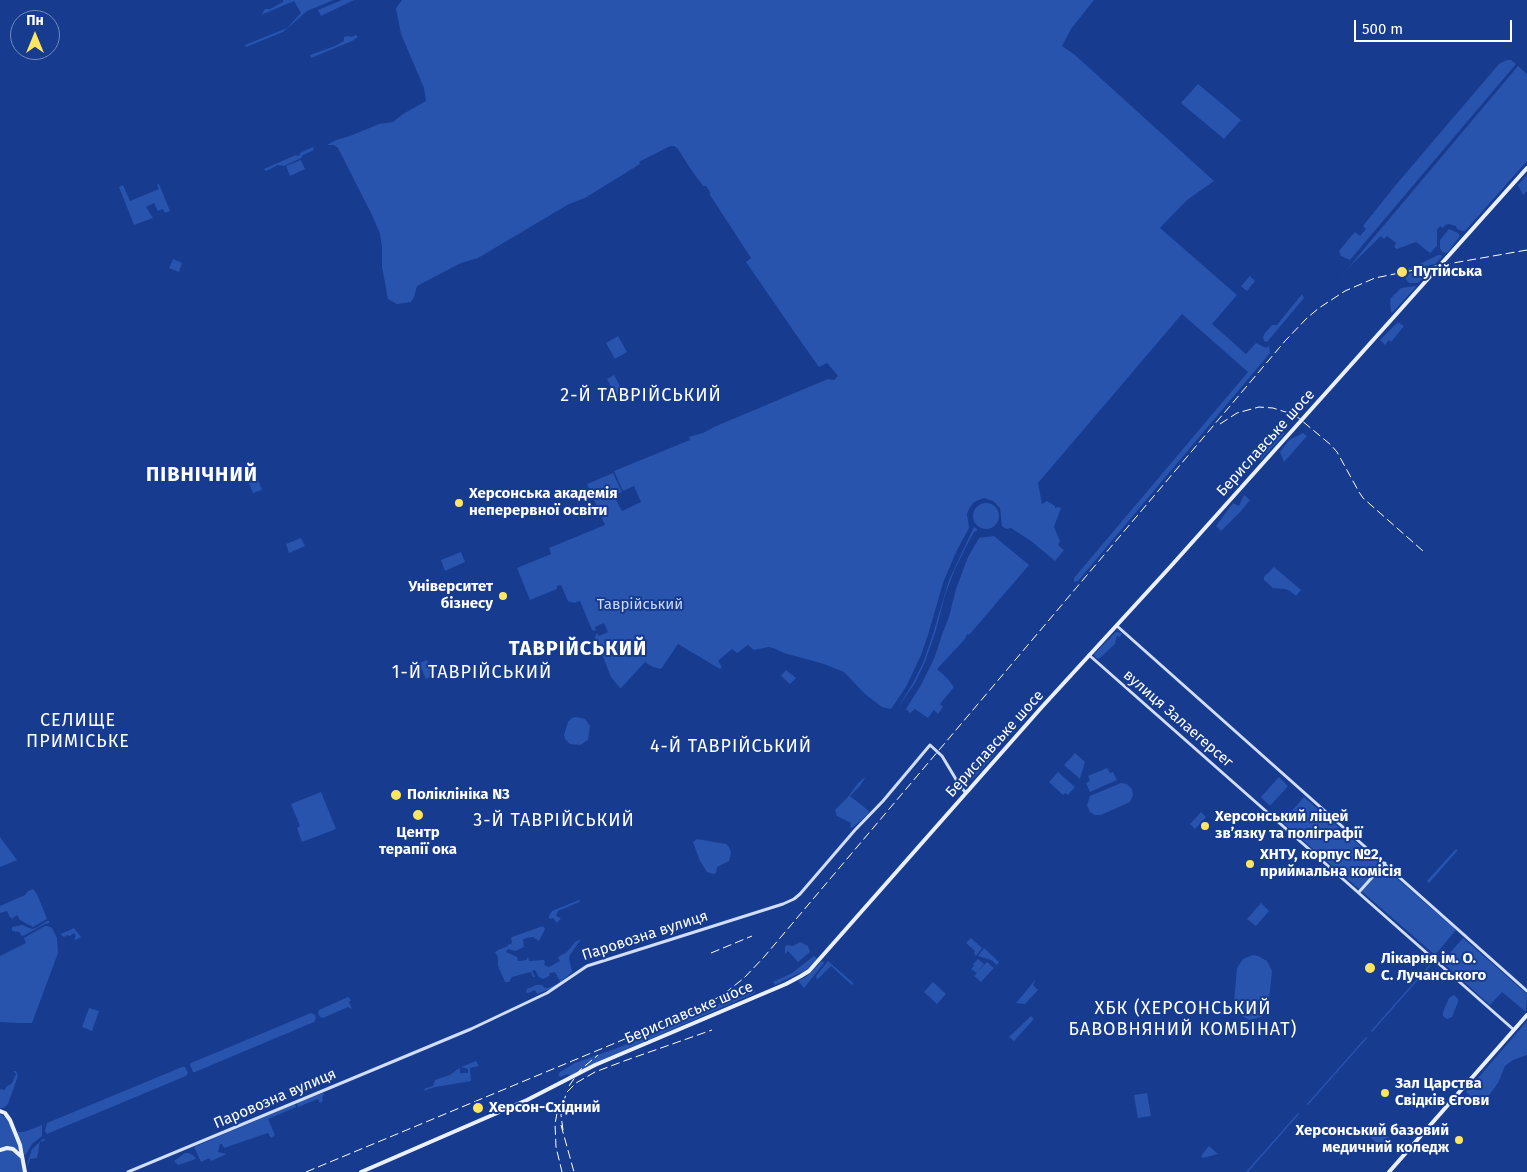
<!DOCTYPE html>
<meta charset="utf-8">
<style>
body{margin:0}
#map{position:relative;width:1527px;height:1172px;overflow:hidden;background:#163b8f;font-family:"Fira Sans",sans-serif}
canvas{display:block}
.north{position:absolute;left:10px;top:10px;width:50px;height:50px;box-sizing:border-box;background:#163b8f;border:1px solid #7389bc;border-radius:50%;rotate:0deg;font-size:14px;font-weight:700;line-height:20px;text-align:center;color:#fff}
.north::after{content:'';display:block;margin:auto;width:18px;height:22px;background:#ffe661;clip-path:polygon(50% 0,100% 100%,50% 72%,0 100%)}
.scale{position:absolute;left:1354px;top:20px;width:158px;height:22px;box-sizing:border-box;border:2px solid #fff;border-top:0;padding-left:6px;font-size:15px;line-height:18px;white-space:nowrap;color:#fff;-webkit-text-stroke:4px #163b8f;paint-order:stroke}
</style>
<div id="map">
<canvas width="1527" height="1172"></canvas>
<div class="north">Пн</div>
<div class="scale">500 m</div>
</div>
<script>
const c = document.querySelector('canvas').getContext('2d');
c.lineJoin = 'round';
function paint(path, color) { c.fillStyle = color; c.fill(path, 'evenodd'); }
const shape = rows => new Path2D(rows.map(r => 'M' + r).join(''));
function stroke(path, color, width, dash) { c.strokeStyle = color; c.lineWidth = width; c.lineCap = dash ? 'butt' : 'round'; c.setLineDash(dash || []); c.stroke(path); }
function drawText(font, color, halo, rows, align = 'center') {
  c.font = font + ' "Fira Sans",sans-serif'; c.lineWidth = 4; c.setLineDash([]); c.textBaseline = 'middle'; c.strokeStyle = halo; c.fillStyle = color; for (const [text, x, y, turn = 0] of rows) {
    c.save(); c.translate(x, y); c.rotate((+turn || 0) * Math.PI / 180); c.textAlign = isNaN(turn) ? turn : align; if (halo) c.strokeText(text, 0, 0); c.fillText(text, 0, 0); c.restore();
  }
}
paint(shape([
 [283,0,334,0,307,11,283,32,246,47,245,45,287,28,301,13,294,1,261,15,265,9,270,9,283,2],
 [342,0,354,0,321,16,318,10],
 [402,0,1094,0,1071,29,1062,46,1075,55,1214,181,1187,200,1160,228,1237,295,1212,324,1246,354,1256,343,1266,348,1269,346,1270,353,1078,581,1074,582,1074,578,1248,372,1182,314,1038,483,1042,504,1047,501,1055,506,1055,508,1059,507,1061,508,1054,527,1060,541,1058,545,1064,550,1055,561,1031,541,1011,528,1006,529,1002,526,1000,508,993,501,984,498,974,502,969,509,967,514,969,528,956,552,943,583,928,635,921,655,906,687,891,709,882,707,865,694,844,672,824,664,784,653,773,648,768,647,754,650,748,645,737,653,732,649,718,661,722,667,720,669,678,644,661,669,653,667,646,663,646,661,621,688,620,688,611,677,595,637,597,633,599,636,608,632,604,623,595,627,596,631,592,630,580,601,574,603,568,601,561,585,557,586,557,589,530,600,517,568,551,554,549,548,605,525,587,484,613,473,622,492,614,496,622,511,641,502,634,486,623,491,614,471,690,440,689,437,703,433,714,427,828,379,834,380,838,376,827,363,819,367,804,346,746,262,751,258,710,195,710,192,706,186,703,186,690,168,678,149,674,146,670,146,639,162,640,164,585,198,569,204,478,258,461,263,417,286,414,297,411,302,397,304,388,299,382,267,382,247,380,234,372,215,338,148,334,145,327,145,336,140,350,136,379,124,393,122,403,114,426,101,424,88,401,34,396,8],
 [356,35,358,37,352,41,311,58,310,55,335,46,344,41,344,37,348,36,351,37],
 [1507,60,1511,60,1516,64,1350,260,1341,256,1339,251,1348,240,1355,232,1360,236,1366,229,1363,226,1394,187,1499,64],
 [1518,66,1527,74,1527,161,1465,231,1462,231,1457,229,1456,226,1449,224,1445,225,1443,228,1440,226,1437,230,1437,246,1430,253,1416,242,1397,249,1394,247,1396,243,1387,236,1384,239,1381,236,1351,265,1337,281],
 [1198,84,1241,120,1224,139,1181,103],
 [313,147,314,150,303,155,301,158,284,166,278,165,266,171,264,169,296,155,297,156,300,155,300,153],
 [301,160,305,169,290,176,286,166],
 [1527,175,1527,191,1523,195,1518,185],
 [159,184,170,211,165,213,163,209,158,211,154,203,146,207,153,218,134,225,119,187,123,185,130,201,159,189,157,185],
 [1449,229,1458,233,1460,236,1448,252,1445,253,1442,252,1440,248,1440,240],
 [1438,255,1441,255,1442,257,1435,264,1386,274,1414,267],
 [173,259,182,263,179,272,169,268],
 [1432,269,1418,283,1409,283,1405,278,1400,277,1399,276,1402,275],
 [1250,276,1255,281,1247,291,1241,286],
 [1415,286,1416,287,1392,313,1391,312,1390,299,1401,288],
 [1302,294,1304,298,1267,342,1264,341,1263,337,1265,333,1272,325,1277,325],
 [1398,322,1404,326,1391,342,1389,340,1385,345,1380,340],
 [618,336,627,352,615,359,606,343],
 [614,375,623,392,616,396,607,379],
 [1281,429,1285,433,1261,460,1251,452,1254,448,1258,451,1275,431,1278,433],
 [1303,433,1307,436,1284,462,1280,452,1289,440],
 [255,472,262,490,253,493,246,476],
 [1244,495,1250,500,1241,511,1221,531,1216,526,1233,503,1239,506],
 '973 516a13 13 0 1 1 26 0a13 13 0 1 1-26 0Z',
 [974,527,978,530,974,532,970,539,955,569,945,595,936,630,925,662,915,683,897,709,913,683,923,663,932,637,949,580],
 [994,536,1029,565,969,635,967,634,965,639,937,669,947,678,954,687,940,704,943,707,938,714,934,710,928,718,915,709,910,713,906,709,921,685,934,659,943,632,949,617,956,589,968,557,979,538],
 [301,538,305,546,289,553,286,544],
 [461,552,465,562,445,571,441,560],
 [1274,567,1301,590,1296,596,1290,591,1285,589,1273,588,1264,580,1264,577],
 [1116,632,1122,633,1120,637,1117,636,1115,644,1100,658,1098,659,1095,657,1094,654],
 [427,660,434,675,426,679,419,663],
 [786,670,796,678,790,684,781,676],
 [576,717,585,719,590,726,588,740,580,745,570,744,565,739,564,735,568,722,572,718],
 [988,744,997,752,972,780,965,779,961,775],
 [1075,753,1085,762,1080,779,1064,765],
 [1107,768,1110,773,1113,772,1117,780,1090,792,1086,783,1090,781,1088,776],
 [1058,772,1075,787,1068,795,1065,793,1063,795,1049,782],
 [1279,777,1288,786,1271,805,1269,805,1261,797],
 [864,778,865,778,860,786,850,796,869,811,867,815,852,828,850,827,851,823,837,816,835,810,848,797,858,783],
 [1121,783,1127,784,1132,789,1133,795,1130,802,1101,815,1095,815,1090,812,1087,805,1090,796],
 [321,792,336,829,302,842,297,828,300,826,291,804],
 [1304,797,1456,930,1435,955,1282,822],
 [1201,812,1206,817,1195,829,1190,824],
 [0,837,17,860,0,867],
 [697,839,726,844,729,847,731,853,729,861,717,867,716,873,713,874,707,872,700,861,693,842],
 [1456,849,1458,850,1429,883,1427,881],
 [33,889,37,894,47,919,33,927,20,920,17,915,12,919,9,916,7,911,0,913,0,906,25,895,28,891],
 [579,900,580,901,579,902,558,911,556,916,561,918,557,923,553,918,549,919,549,916,552,911],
 [1261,903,1269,911,1256,926,1247,919],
 [47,921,49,921,49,923,45,924,25,935,22,936,19,932,12,931,12,927,22,925,32,929,36,928],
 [45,926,48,926,52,928,57,938,58,953,32,1023,19,1023,0,1022,0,956,26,943,24,938],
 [543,926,545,929,539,941,533,937,526,938,523,940,524,947,515,951,508,949,506,952,517,957,518,961,520,961,526,960,528,957,529,961,544,960,545,962,544,965,549,967,560,961,558,957,567,952,575,942,581,939,570,955,569,959,572,971,571,973,553,988,537,994,535,990,528,993,526,992,527,989,536,985,542,985,545,988,548,988,559,983,560,981,555,972,550,973,549,976,543,979,539,977,535,970,532,971,535,977,533,977,531,972,512,977,509,982,505,982,498,966,498,957,495,952,498,950,508,946,508,945,512,943,511,938,512,937],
 [74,928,81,937,76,940,74,939,76,936,74,933,70,936,67,935,64,937,61,935,61,934],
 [971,938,982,948,976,956,974,953,975,951,966,943],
 [1463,938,1527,994,1526,1012,1502,992,1490,1005,1442,962],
 [800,942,808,946,810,952,798,962,788,951,785,954,785,948,786,945,793,946],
 [984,948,999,962,997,965,991,960,978,956],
 [1253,955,1258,956,1267,961,1272,971,1268,1010,1261,1017,1250,1020,1245,1018,1237,1012,1234,1002,1237,968,1243,959],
 [814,956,817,959,806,970,775,985,773,982,792,973],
 [978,959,984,964,977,972,987,962,994,968,981,982,974,976,977,973,971,969,974,966,973,964],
 [822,961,824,963,804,988,798,981,806,977],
 [828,961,853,983,852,985,831,966,817,980,816,976],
 [1431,963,1432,964,1372,1032,1371,1031],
 [1036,979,1033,985,1038,990,1025,1004,1016,1003],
 [933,982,946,994,937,1004,924,992],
 [755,991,755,993,586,1067,570,1076,568,1074,560,1077,558,1075,560,1072,575,1063,620,1047,706,1011,729,998,731,1001],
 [1454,995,1458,999,1458,1002,1452,1017,1447,1019,1443,1016,1443,1012,1449,998],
 [348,997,351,1000,349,1002,352,1009,348,1007,323,1018,320,1017,318,1013,319,1010],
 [89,1008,99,1011,92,1031,82,1027],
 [311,1013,315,1015,316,1018,314,1022,195,1072,193,1072,190,1065,191,1063],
 [1031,1016,1034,1019,1014,1041,1009,1037],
 [1527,1021,1527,1055,1513,1060,1505,1066,1498,1083,1482,1105,1466,1092],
 [1366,1037,1367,1038,1308,1105,1307,1104],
 [476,1061,479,1066,470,1068,471,1081,435,1087,423,1091,426,1088,433,1086,435,1080,450,1075,458,1069,460,1068,460,1073,468,1073,468,1069,461,1067],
 [182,1067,185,1067,188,1073,186,1076,47,1134,45,1131,47,1123],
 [13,1071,16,1071,18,1076,8,1104,4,1108,0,1108,0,1089,5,1090,6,1087,12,1083,16,1074],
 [323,1093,324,1095,322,1098,323,1101,320,1103,318,1099,298,1107,297,1103],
 [1147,1093,1151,1116,1138,1118,1134,1095],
 [295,1104,296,1107,268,1119,275,1135,271,1138,268,1133,224,1148,222,1144,220,1144,218,1152,227,1154,211,1161,209,1158,201,1162,194,1147],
 [1298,1113,1299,1114,1248,1172,1246,1172],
 [0,1114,7,1118,21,1152,11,1147,0,1148],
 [42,1125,42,1136,32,1144,25,1156,17,1132,24,1132],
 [1369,1125,1375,1126,1389,1138,1391,1142,1389,1146,1382,1147,1366,1134,1366,1129],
 [43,1139,46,1140,40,1142,37,1158,30,1159,27,1169,28,1161,32,1149],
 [1209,1146,1218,1154,1203,1158,1201,1156],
 [5,1149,14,1150,20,1156,23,1172,0,1172,0,1151],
 [185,1153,189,1153,194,1156,196,1159,178,1165,174,1161]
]), '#2854ae');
stroke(shape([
 [1117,626,1527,991],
 [1089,655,1514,1030],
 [1359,892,1385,863],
 [128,1172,471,1029,547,993,587,966,783,904,794,899,800,894,855,830,883,801,930,745,942,756,960,786,966,793]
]), '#d0ddfb', 3);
stroke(shape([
 [0,1111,5,1113,10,1120,20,1145,25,1172],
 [0,1150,7,1148,13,1149,22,1157],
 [361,1172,527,1100,595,1065,786,984,801,976,809,971,1041,708,1171,566,1527,168],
 [1389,1172,1527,1015]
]), '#ebf0ff', 4);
stroke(shape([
 [1220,424,1237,413,1259,407,1273,408,1295,415,1331,445,1337,452,1359,492,1363,498,1423,551],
 [711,953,752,936],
 [569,1086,580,1070,598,1055],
 [557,1113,555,1124,556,1147,562,1172],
 [561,1125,574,1172],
 [563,1130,561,1115,563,1103,567,1092,576,1083,595,1072,624,1061,712,1030],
 [306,1172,692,1011,711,1002,729,990,744,978,764,957,1285,341,1307,318,1319,308,1345,291,1375,278,1419,269,1527,250]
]), '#fff', 1, [9, 4]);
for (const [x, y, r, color] of [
 [1402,272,6,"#ffe661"],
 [459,503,5,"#ffe661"],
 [503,596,5,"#ffe661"],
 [396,795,6,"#ffe661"],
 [418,815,6,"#ffe661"],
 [1205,826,5,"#ffe661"],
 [1250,864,5,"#ffe661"],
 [1370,968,6,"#ffe661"],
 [1385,1093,5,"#ffe661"],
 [478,1108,6,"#ffe661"],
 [1459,1140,5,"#ffe661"]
]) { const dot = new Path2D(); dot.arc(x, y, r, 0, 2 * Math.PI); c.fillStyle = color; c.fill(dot); stroke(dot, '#163b8f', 2); }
drawText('bold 15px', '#fff', '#163b8f', [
 ["Путійська",1413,272],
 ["Херсонська академія",469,494],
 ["неперервної освіти",469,511],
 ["Університет",493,587,"right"],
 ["бізнесу",493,604,"right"],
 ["Поліклініка N3",407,795],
 ["Херсонський ліцей",1215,817],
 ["зв’язку та поліграфії",1215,834],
 ["Центр",418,833,"center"],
 ["терапії ока",418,850,"center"],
 ["ХНТУ, корпус №2,",1260,855],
 ["приймальна комісія",1260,872],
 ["Лікарня ім. О.",1381,959],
 ["С. Лучанського",1381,976],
 ["Зал Царства",1395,1084],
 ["Свідків Єгови",1395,1101],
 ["Херсон-Східний",489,1108],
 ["Херсонський базовий",1449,1131,"right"],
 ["медичний коледж",1449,1148,"right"]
], 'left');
drawText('15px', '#fff', '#163b8f', [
 ["Бериславське шосе",1266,443,-48],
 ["вулиця Залаегерсег",1178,719,41],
 ["Бериславське шосе",995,744,-48],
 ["Паровозна вулиця",645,936,-18],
 ["Бериславське шосе",689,1013,-23],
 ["Паровозна вулиця",275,1099,-23]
]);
drawText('15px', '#c9d9fb', '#163b8f', [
 ["Таврійський",640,605]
]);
c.letterSpacing = '1px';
drawText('18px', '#fff', '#163b8f', [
 ["2-Й ТАВРІЙСЬКИЙ",641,396],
 ["1-Й ТАВРІЙСЬКИЙ",472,673],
 ["СЕЛИЩЕ",78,721],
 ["ПРИМІСЬКЕ",78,742],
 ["4-Й ТАВРІЙСЬКИЙ",731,747],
 ["3-Й ТАВРІЙСЬКИЙ",554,821],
 ["ХБК (ХЕРСОНСЬКИЙ",1183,1009],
 ["БАВОВНЯНИЙ КОМБІНАТ)",1183,1030]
]);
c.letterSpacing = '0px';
c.letterSpacing = '1px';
drawText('bold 20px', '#fff', '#163b8f', [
 ["ПІВНІЧНИЙ",202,475],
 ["ТАВРІЙСЬКИЙ",578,649]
]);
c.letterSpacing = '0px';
</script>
